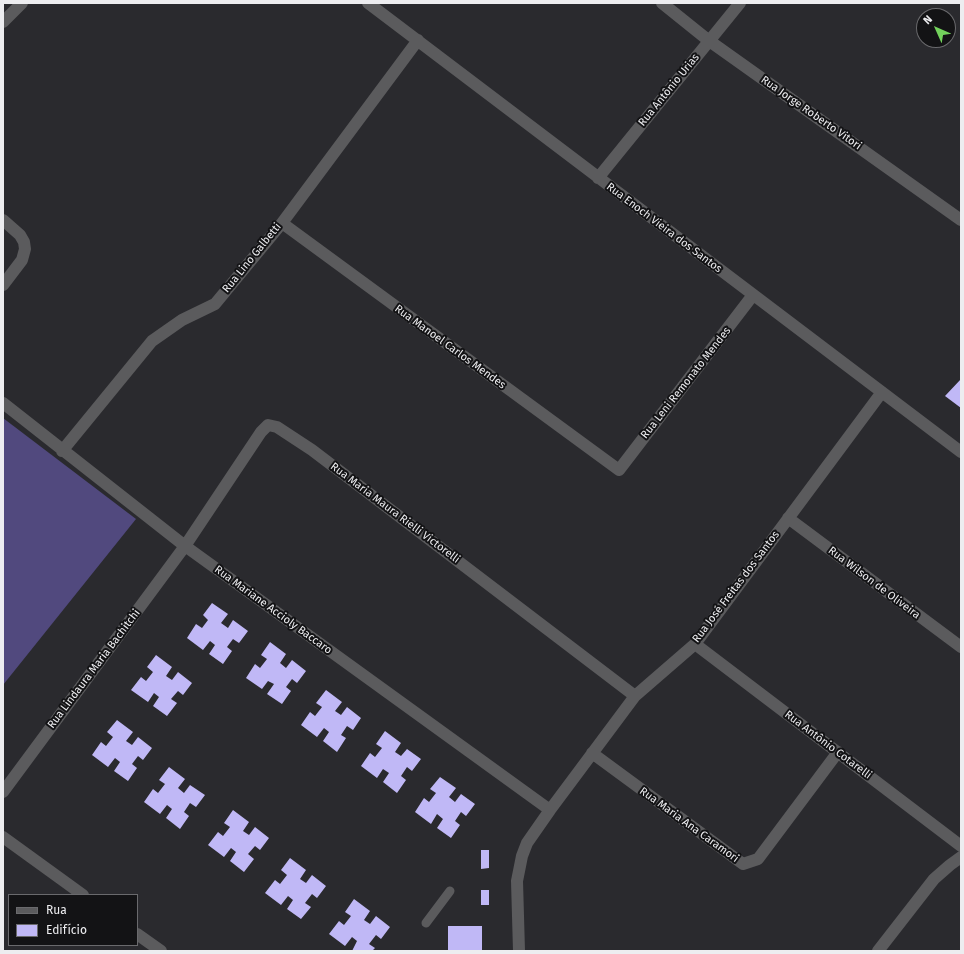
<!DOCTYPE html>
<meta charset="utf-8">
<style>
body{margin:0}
#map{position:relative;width:964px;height:954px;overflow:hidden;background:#2a2a2e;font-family:"Fira Sans",sans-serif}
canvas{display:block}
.frame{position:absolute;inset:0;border:4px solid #ededf0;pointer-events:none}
.legend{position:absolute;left:8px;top:894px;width:130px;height:52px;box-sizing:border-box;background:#131315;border:1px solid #6a6a6d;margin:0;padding:5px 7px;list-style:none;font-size:12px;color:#ededf0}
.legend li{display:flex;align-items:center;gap:8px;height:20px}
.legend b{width:20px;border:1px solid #6a6a6d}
.north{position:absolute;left:916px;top:8px;width:40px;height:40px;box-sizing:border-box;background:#131315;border:1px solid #6a6a6d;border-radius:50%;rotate:315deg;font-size:11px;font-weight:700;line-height:16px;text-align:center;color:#ededf0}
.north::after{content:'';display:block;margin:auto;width:14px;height:18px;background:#73d25c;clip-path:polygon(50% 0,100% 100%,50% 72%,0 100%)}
</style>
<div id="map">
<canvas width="964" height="954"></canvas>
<div class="frame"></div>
<ul class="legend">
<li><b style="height:5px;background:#5b5b5d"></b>Rua</li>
<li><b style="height:11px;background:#c0b8f6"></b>Edifício</li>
</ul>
<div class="north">N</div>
</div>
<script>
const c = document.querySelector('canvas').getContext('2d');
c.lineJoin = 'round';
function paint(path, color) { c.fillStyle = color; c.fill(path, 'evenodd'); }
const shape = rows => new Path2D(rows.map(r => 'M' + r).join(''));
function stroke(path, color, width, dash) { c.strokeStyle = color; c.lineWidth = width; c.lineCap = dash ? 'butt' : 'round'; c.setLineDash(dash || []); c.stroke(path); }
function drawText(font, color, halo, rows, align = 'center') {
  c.font = font + ' "Fira Sans",sans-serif'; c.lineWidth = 4; c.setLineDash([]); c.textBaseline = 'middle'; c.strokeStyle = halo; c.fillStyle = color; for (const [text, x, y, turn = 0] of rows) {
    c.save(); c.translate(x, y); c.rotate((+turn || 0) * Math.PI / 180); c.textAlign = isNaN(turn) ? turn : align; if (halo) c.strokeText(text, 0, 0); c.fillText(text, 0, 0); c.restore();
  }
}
paint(shape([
 [3,418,136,519,3,685]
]), '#51497e');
paint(shape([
 [961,379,961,408,945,396],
 [212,603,228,614,221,623,228,628,233,620,248,631,239,643,233,639,227,647,232,651,223,664,209,654,215,645,210,641,203,650,187,638,196,624,202,628,208,620,203,615],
 [270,642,286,654,280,663,286,668,292,660,306,671,297,683,292,679,286,687,291,691,282,704,267,694,274,684,268,681,262,689,246,678,255,664,260,668,267,659,261,655],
 [156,655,172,667,166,676,172,680,178,672,192,683,183,695,178,691,171,699,177,703,167,716,153,706,159,697,154,693,148,702,131,690,141,677,146,681,153,672,147,667],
 [326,690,342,702,335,711,341,715,347,707,361,718,353,730,347,726,341,735,346,738,337,752,323,741,329,732,324,728,317,737,301,725,310,712,315,716,322,707,316,703],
 [117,720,133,732,126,741,132,745,138,737,152,748,143,760,138,756,132,764,137,768,128,781,114,771,120,762,115,758,108,767,92,755,101,742,106,746,113,737,107,732],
 [385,731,401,743,395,752,401,756,407,749,421,759,412,771,407,767,401,776,406,780,397,793,383,782,389,773,383,769,377,778,361,766,370,753,375,757,382,748,376,744],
 [169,767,185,779,178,788,184,793,190,785,205,795,196,807,190,803,184,812,189,816,180,829,166,818,172,809,167,805,160,814,144,802,153,789,158,793,165,784,159,780],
 [440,777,456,788,449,797,455,802,461,794,475,804,466,816,461,812,455,821,460,825,451,838,437,828,443,819,437,814,431,824,415,812,424,798,429,802,436,793,430,789],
 [233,810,249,822,243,831,249,835,255,827,269,838,260,850,255,846,248,854,254,859,244,872,230,861,236,852,231,848,224,857,208,845,218,832,223,836,230,827,224,823],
 [481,850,489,850,489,868,481,869],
 [290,858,306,870,300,879,306,883,312,875,326,886,317,898,312,894,305,903,311,907,301,919,287,909,293,900,288,896,281,905,265,893,275,880,280,884,287,875,281,870],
 [481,890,489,890,489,905,481,905],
 [354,899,370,911,364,920,370,924,376,916,390,927,381,939,376,935,369,944,375,948,372,951,352,951,357,941,352,937,345,946,329,934,339,921,344,925,351,916,345,912],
 [448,926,482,926,482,951,448,951]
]), '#c0b8f6');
stroke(shape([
 [426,923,450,891]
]), '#5b5b5d', 9);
stroke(shape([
 [368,3,961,452],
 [662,3,708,40,961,220],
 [3,22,22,3],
 [598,178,740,3],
 [3,220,20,235,24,242,25,249,22,260,3,285],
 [282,223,619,470,753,295],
 [3,403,185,546,550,810],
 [62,451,152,341,182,320,215,304,282,223,418,40],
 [788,518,961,647],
 [695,644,961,846],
 [592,753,743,864,758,859,838,752],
 [3,792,185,546,261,432,268,425,277,427,312,450,635,696],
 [3,837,83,895],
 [137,934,161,951],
 [519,951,517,881,522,856,527,843,550,810,635,696,695,644,882,392],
 [878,951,934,879,950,865,961,857]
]), '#5b5b5d', 12);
drawText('11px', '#ededf0', '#131315', [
 ["Rua Antônio Urias",669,90,-51],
 ["Rua Jorge Roberto Vitori",811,113,35],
 ["Rua Enoch Vieira dos Santos",664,228,37],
 ["Rua Lino Galbetti",252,258,-51],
 ["Rua Manoel Carlos Mendes",450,347,36],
 ["Rua Leni Remonato Mendes",686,383,-52],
 ["Rua Maria Maura Rielli Victorelli",395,513,37],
 ["Rua Wilson de Oliveira",874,583,37],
 ["Rua José Freitas dos Santos",736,587,-53],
 ["Rua Mariane Accioly Baccaro",273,610,36],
 ["Rua Lindaura Maria Bachitchi",94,669,-53],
 ["Rua Antônio Cotarelli",828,745,37],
 ["Rua Maria Ana Caramori",689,825,36]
]);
</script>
